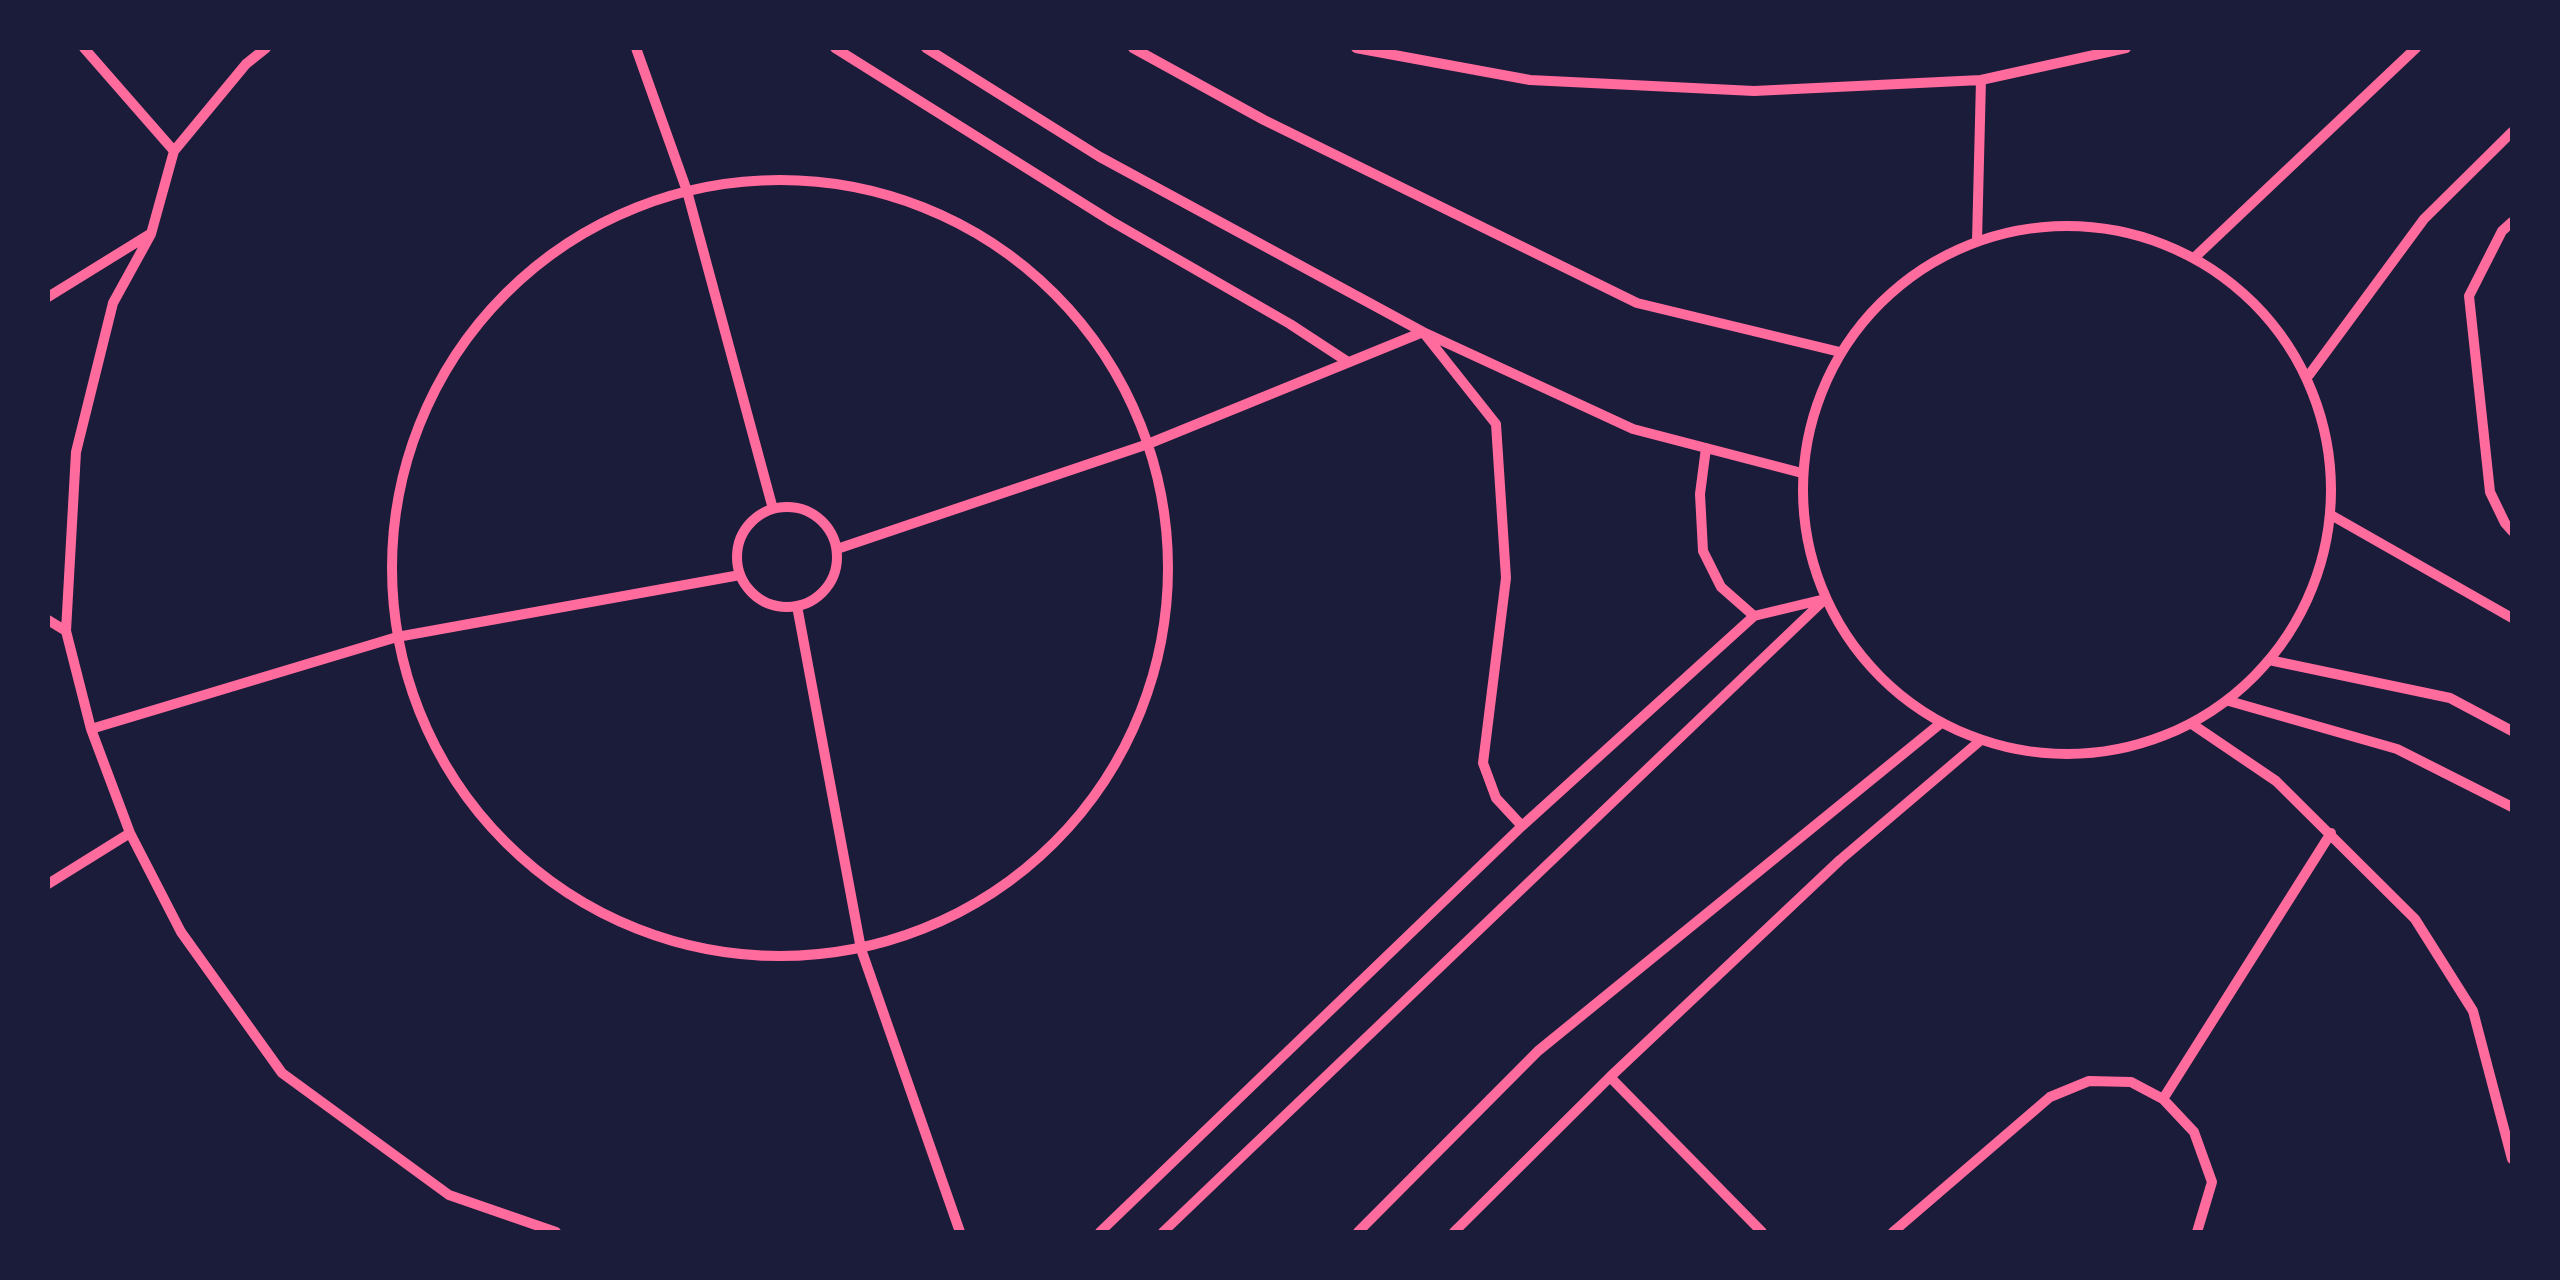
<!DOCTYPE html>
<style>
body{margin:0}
#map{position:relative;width:2560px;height:1280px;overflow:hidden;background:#1b1b3a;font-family:Quicksand,sans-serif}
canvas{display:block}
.frame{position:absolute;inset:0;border:50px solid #1b1b3a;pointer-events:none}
</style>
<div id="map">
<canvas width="2560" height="1280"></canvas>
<div class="frame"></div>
</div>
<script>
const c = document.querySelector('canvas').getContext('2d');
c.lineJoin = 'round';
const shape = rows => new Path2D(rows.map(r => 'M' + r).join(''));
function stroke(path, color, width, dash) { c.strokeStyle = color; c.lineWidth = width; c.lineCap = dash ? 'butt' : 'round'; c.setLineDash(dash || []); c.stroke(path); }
stroke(shape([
 [84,48,174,151],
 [266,48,246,64,174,151,151,234,113,303,76,452,66,631,91,729,130,833,181,932,282,1073,449,1195,556,1232],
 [636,48,687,191,773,509],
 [835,48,1111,221,1290,324,1348,362],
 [926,48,1100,157,1423,332,1633,429,1802,473],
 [1133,48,1264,120,1637,303,1840,352],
 [1356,48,1530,80,1754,91,1981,80,2126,48],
 '392 568a388 388 0 1 1 776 0a388 388 0 1 1-776 0Z',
 [2512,222,2502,231,2469,296,2490,492,2505,523,2512,531],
 '1803 490a264 264 0 1 1 528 0a264 264 0 1 1-528 0Z',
 [1977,241,1981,80],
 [2194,258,2416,48],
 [48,297,150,234],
 [2309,375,2424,219,2512,132],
 [1706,448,1700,494,1703,551,1721,587,1754,616],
 '737 557a50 50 0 1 1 100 0a50 50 0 1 1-100 0Z',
 [2331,515,2512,618],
 [837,549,1148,444,1423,332,1496,424,1506,578,1483,763,1496,798,1522,826],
 [797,606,861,949,960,1232],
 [48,620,66,631],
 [2269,660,2450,698,2512,731],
 [2229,701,2397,749,2512,807],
 [2192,724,2276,781,2415,919,2473,1011,2512,1159],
 [91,729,397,637,740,575],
 [48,884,130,833],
 [1610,1077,1762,1232],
 [2163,1099,2331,833],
 [1100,1232,1522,826,1754,616,1825,599],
 [1163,1232,1823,601],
 [1358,1232,1538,1051,1941,723],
 [1454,1232,1610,1077,1840,860,1981,740],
 [1893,1232,2050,1097,2089,1081,2131,1082,2163,1099,2194,1132,2212,1182,2197,1232]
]), '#ff6b9d', 10);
</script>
